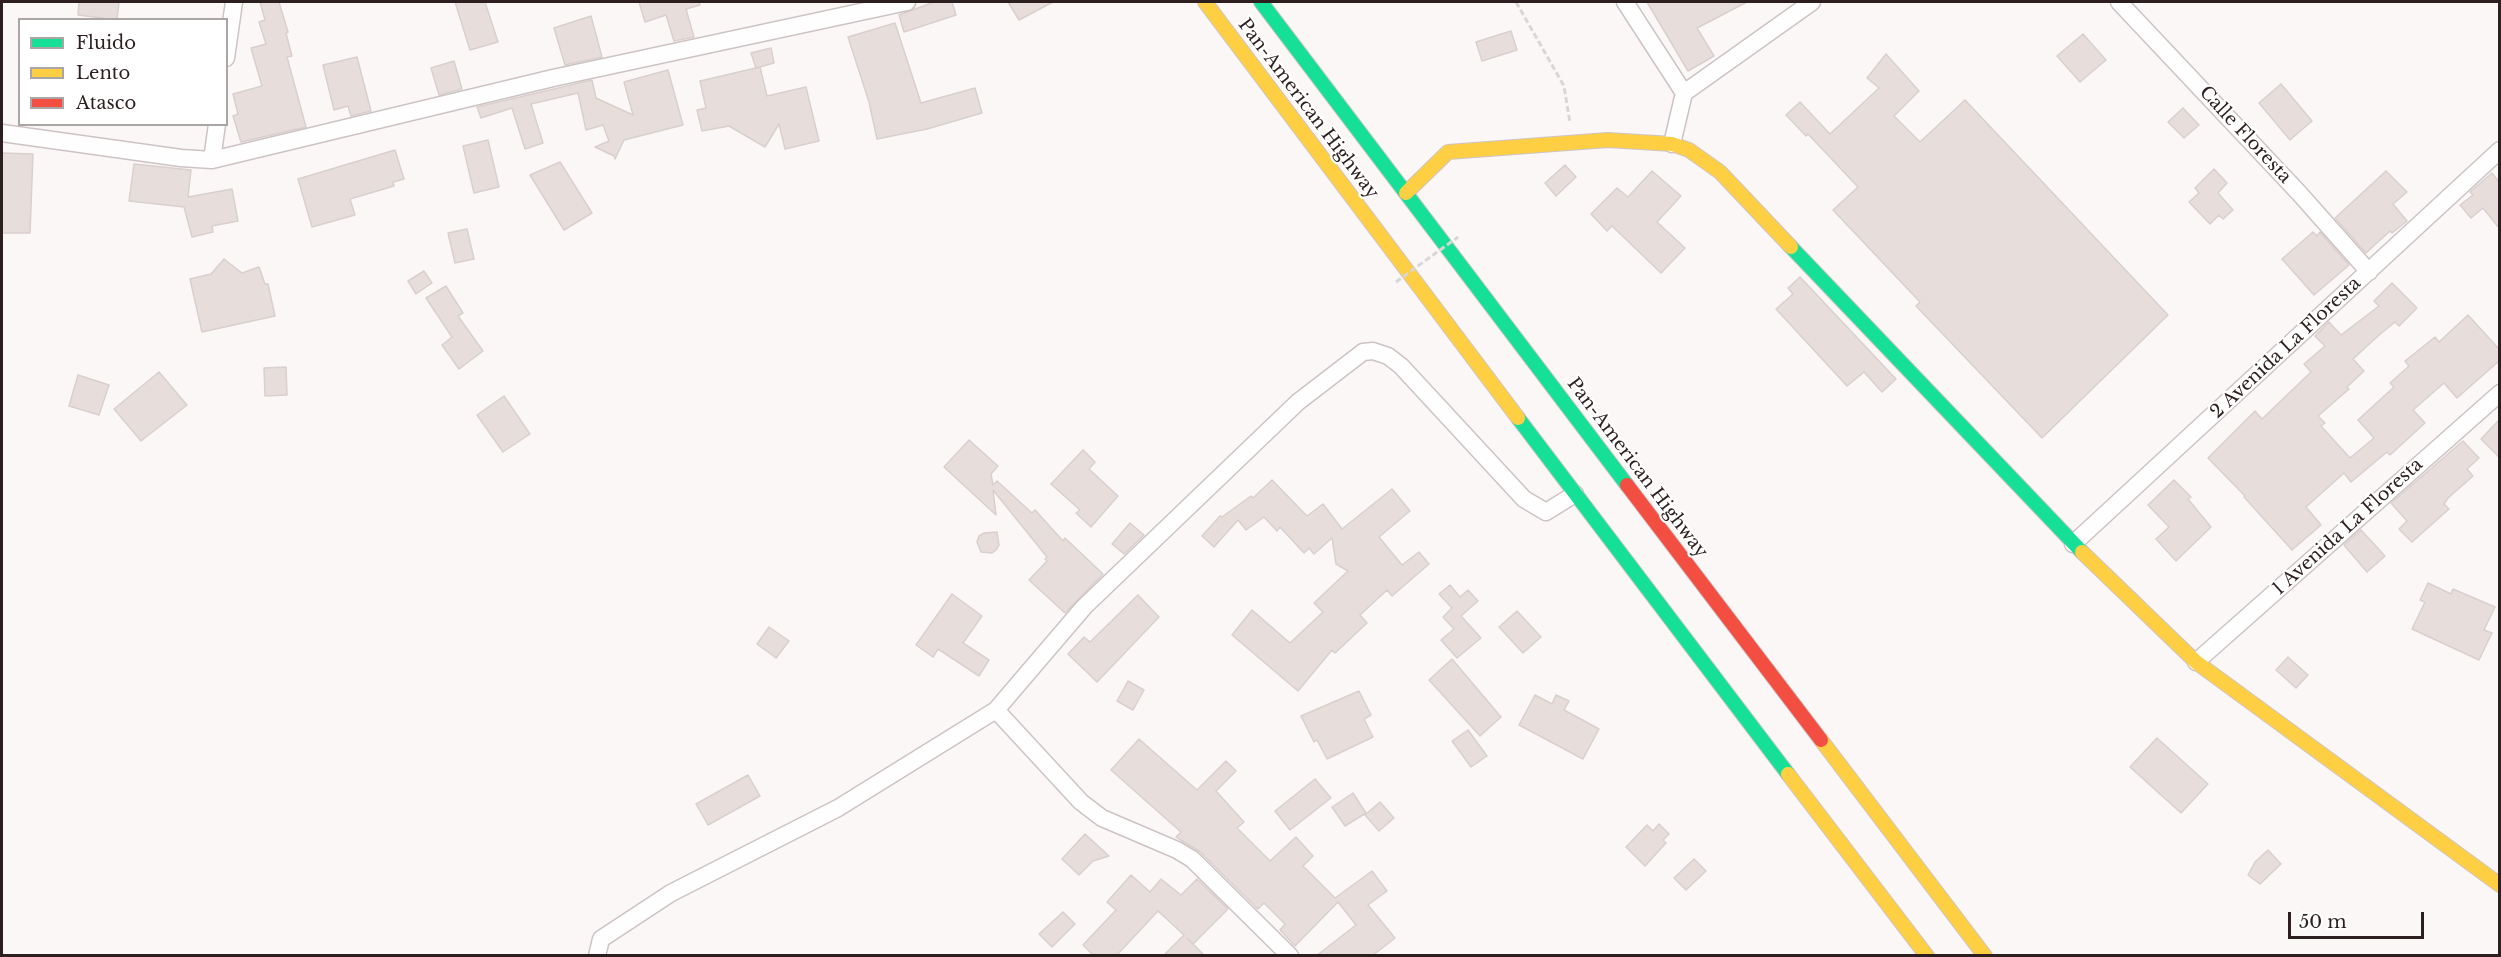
<!DOCTYPE html>
<style>
body{margin:0}
#map{position:relative;width:2501px;height:957px;overflow:hidden;background:#fcf7f7;font-family:"Libre Baskerville",serif}
canvas{display:block}
.frame{position:absolute;inset:0;border:3px solid #2d1e1f;pointer-events:none}
.legend{position:absolute;left:18px;top:18px;width:210px;height:108px;box-sizing:border-box;background:#fff;border:2px solid #aba5a5;margin:0;padding:8px 10px;list-style:none;font-size:18px;color:#2d1e1f}
.legend li{display:flex;align-items:center;gap:12px;height:30px}
.legend b{width:30px;border:2px solid #aba5a5}
.scale{position:absolute;left:2288px;top:912px;width:136px;height:27px;box-sizing:border-box;border:3px solid #2d1e1f;border-top:0;padding-left:8px;font-size:18px;line-height:21px;white-space:nowrap;color:#2d1e1f;-webkit-text-stroke:4px #fff;paint-order:stroke}
</style>
<div id="map">
<canvas width="2501" height="957"></canvas>
<div class="frame"></div>
<ul class="legend">
<li><b style="height:8px;background:#16e098"></b>Fluido</li>
<li><b style="height:8px;background:#ffcf43"></b>Lento</li>
<li><b style="height:8px;background:#f24e42"></b>Atasco</li>
</ul>
<div class="scale">50 m</div>
</div>
<script>
const c = document.querySelector('canvas').getContext('2d');
c.lineJoin = 'round';
function paint(path, color) { c.fillStyle = color; c.fill(path, 'evenodd'); }
const shape = rows => new Path2D(rows.map(r => 'M' + r).join(''));
function stroke(path, color, width, dash) { c.strokeStyle = color; c.lineWidth = width; c.lineCap = dash ? 'butt' : 'round'; c.setLineDash(dash || []); c.stroke(path); }
function drawText(font, color, halo, rows, align = 'center') {
  c.font = font + ' "Libre Baskerville",serif'; c.lineWidth = 4.5; c.setLineDash([]); c.textBaseline = 'middle'; c.strokeStyle = halo; c.fillStyle = color; for (const [text, x, y, turn = 0] of rows) {
    c.save(); c.translate(x, y); c.rotate((+turn || 0) * Math.PI / 180); c.textAlign = isNaN(turn) ? turn : align; if (halo) c.strokeText(text, 0, 0); c.fillText(text, 0, 0); c.restore();
  }
}
const building = shape([
 [79,2,119,2,117,20,78,15,79,2],
 [260,2,279,2,288,32,286,33,292,56,287,57,306,127,241,142,233,116,238,114,233,94,262,86,251,48,266,44,259,22,265,20,260,2],
 [455,2,485,2,498,42,470,50,455,2],
 [639,2,699,2,700,5,686,9,694,37,674,41,666,15,645,22,639,2],
 [934,2,952,2,956,15,904,32,899,15,934,2],
 [1008,2,1053,2,1019,20,1008,2],
 [1647,2,1747,2,1697,28,1714,56,1688,71,1647,2],
 [591,16,602,57,565,65,554,28,591,16],
 [895,23,921,103,975,88,982,113,927,129,877,139,869,102,848,37,895,23],
 [1511,31,1517,50,1482,61,1476,42,1511,31],
 [2083,34,2106,60,2080,82,2057,56,2083,34],
 [771,48,774,63,756,68,751,53,771,48],
 [1886,54,1919,91,1894,116,1920,142,1965,100,2168,315,2042,438,1916,306,1920,302,1833,210,1858,187,1808,134,1806,136,1786,115,1800,102,1830,134,1879,88,1867,78,1886,54],
 [357,57,371,111,351,116,348,106,334,110,323,65,357,57],
 [454,61,462,89,439,95,431,68,454,61],
 [760,67,767,96,806,87,819,141,785,149,779,124,765,147,729,126,702,131,697,110,706,108,700,81,760,67],
 [668,70,683,125,624,140,615,159,614,156,595,147,609,141,603,125,586,130,578,93,531,104,543,143,525,149,512,108,481,118,477,107,592,80,596,98,633,115,624,82,668,70],
 [2281,84,2312,121,2290,140,2259,103,2281,84],
 [2183,108,2199,125,2184,138,2168,122,2183,108],
 [488,140,499,187,474,193,463,146,488,140],
 [395,150,404,179,393,182,394,186,350,199,355,215,312,227,298,179,395,150],
 [2,153,33,154,30,233,2,233,2,153],
 [560,162,592,213,564,230,530,175,560,162],
 [134,164,191,170,188,197,232,189,238,221,212,226,213,232,192,237,184,207,129,201,134,164],
 [1565,165,1576,177,1556,196,1545,183,1565,165],
 [2214,169,2227,183,2218,193,2233,210,2223,219,2219,215,2210,224,2189,202,2199,193,2195,188,2214,169],
 [1652,171,1681,196,1657,222,1685,248,1661,273,1612,226,1607,231,1591,214,1617,188,1628,197,1652,171],
 [2386,171,2407,192,2393,204,2407,221,2392,233,2390,231,2366,253,2335,218,2386,171],
 [2492,173,2499,182,2499,228,2483,208,2471,218,2460,205,2473,195,2470,192,2492,173],
 [467,229,474,259,455,263,448,233,467,229],
 [2313,232,2317,236,2320,232,2349,265,2314,295,2282,259,2313,232],
 [224,259,242,273,259,267,265,284,268,284,275,316,202,332,190,279,211,274,224,259],
 [424,271,432,283,416,294,408,281,424,271],
 [1800,277,1896,379,1882,392,1864,372,1847,386,1776,309,1793,294,1788,288,1800,277],
 [2392,283,2417,308,2399,326,2395,322,2378,336,2353,359,2364,371,2347,387,2349,389,2318,416,2325,423,2321,426,2350,458,2374,438,2358,420,2394,387,2390,383,2409,366,2405,361,2435,337,2439,342,2468,315,2499,349,2499,361,2457,398,2444,383,2413,410,2425,423,2390,455,2387,452,2351,482,2344,473,2306,507,2321,525,2292,550,2244,497,2245,496,2208,458,2255,411,2262,419,2311,372,2304,364,2325,346,2315,336,2329,322,2341,335,2379,306,2374,301,2392,283],
 [446,286,463,313,458,316,483,351,459,369,442,345,452,337,426,298,446,286],
 [286,367,287,395,265,396,264,368,286,367],
 [159,372,187,405,141,441,114,409,159,372],
 [78,375,109,385,99,415,69,406,78,375],
 [504,396,530,434,503,452,477,415,504,396],
 [2499,420,2499,457,2481,439,2499,420],
 [969,440,998,466,991,474,993,485,997,481,1032,513,1035,510,1063,541,1065,538,1103,574,1065,613,1029,580,1047,561,1045,559,1047,557,993,490,996,515,944,467,969,440],
 [2463,441,2479,458,2467,469,2473,476,2448,498,2444,504,2449,509,2412,542,2399,529,2407,521,2391,503,2463,441],
 [1083,450,1095,462,1089,469,1118,496,1091,527,1076,513,1080,510,1051,484,1083,450],
 [1272,480,1307,516,1323,504,1342,529,1392,489,1410,511,1379,537,1402,565,1419,552,1429,564,1392,596,1387,590,1360,615,1367,623,1335,653,1332,650,1298,691,1232,635,1252,610,1290,643,1323,612,1314,603,1348,571,1336,564,1332,538,1314,554,1309,548,1304,553,1280,527,1277,531,1264,517,1246,530,1238,520,1214,547,1202,536,1220,516,1222,517,1251,496,1253,498,1272,480],
 [2174,480,2191,497,2188,499,2211,527,2176,561,2156,539,2169,527,2148,505,2174,480],
 [1130,523,1144,535,1124,554,1112,544,1130,523],
 [2361,530,2385,556,2367,572,2344,545,2361,530],
 [997,532,999,545,996,550,992,553,981,552,977,542,979,536,984,533,997,532],
 [2428,583,2451,594,2453,589,2495,607,2484,630,2492,633,2479,660,2412,629,2425,602,2420,600,2428,583],
 [1450,585,1460,597,1468,590,1478,601,1461,616,1481,638,1457,658,1441,640,1454,629,1443,617,1452,608,1439,594,1450,585],
 [952,594,982,616,963,643,989,660,979,676,938,649,933,657,916,645,952,594],
 [1138,595,1159,617,1097,682,1068,654,1084,637,1090,642,1138,595],
 [1517,611,1541,637,1523,653,1499,627,1517,611],
 [769,627,789,641,776,658,757,644,769,627],
 [2288,657,2308,675,2296,688,2276,670,2288,657],
 [1452,659,1501,717,1480,736,1429,680,1452,659],
 [1128,681,1144,690,1133,710,1117,701,1128,681],
 [1359,691,1371,715,1364,719,1373,737,1327,759,1317,740,1314,742,1301,716,1359,691],
 [1535,695,1552,704,1556,695,1569,701,1564,710,1599,729,1583,759,1519,725,1535,695],
 [1468,730,1487,756,1471,767,1452,741,1468,730],
 [2157,738,2208,784,2181,813,2130,767,2157,738],
 [1139,739,1197,790,1226,761,1236,771,1216,791,1244,822,1237,828,1270,861,1296,837,1313,856,1303,866,1335,898,1372,871,1387,891,1368,905,1395,938,1372,956,1316,956,1356,925,1338,902,1295,946,1280,930,1285,924,1264,903,1258,909,1199,851,1179,839,1176,837,1181,832,1111,770,1139,739],
 [748,775,760,796,708,825,696,804,748,775],
 [1315,779,1331,798,1290,830,1275,811,1315,779],
 [1353,793,1366,813,1345,826,1332,807,1353,793],
 [1380,802,1394,818,1379,831,1365,815,1380,802],
 [1659,824,1669,834,1663,840,1666,843,1645,866,1626,847,1647,825,1653,831,1659,824],
 [1085,834,1109,856,1093,861,1079,875,1062,859,1085,834],
 [2268,850,2281,864,2260,884,2248,875,2255,862,2268,850],
 [1694,859,1706,871,1686,890,1674,878,1694,859],
 [1131,875,1150,892,1161,879,1181,895,1197,879,1228,909,1193,944,1187,938,1205,956,1163,956,1184,935,1158,911,1116,956,1094,956,1083,945,1116,910,1107,902,1131,875],
 [1063,912,1075,924,1052,947,1039,934,1063,912]
]);
paint(building, '#e7dedc');
stroke(building, '#d9d0ce', 1.5);
const street = shape([
 [1625,2,1684,93],
 [2119,2,2299,193,2369,272],
 [226,58,234,2],
 [2,133,181,158,212,160,553,78,907,2],
 [1672,144,1684,93,1812,2],
 [212,160,217,124],
 [2073,544,2500,150],
 [2196,662,2500,393],
 [996,710,1081,802,1102,818,1177,850,1192,859,1290,956],
 [597,956,601,939,671,893,838,808,996,710,1084,607,1298,402,1363,352,1373,351,1388,356,1401,366,1524,499,1546,512,1575,494]
]);
const fast = shape([
 [1261,2,1627,485],
 [1791,247,2082,552],
 [1518,418,1788,774]
]);
const slow = shape([
 [1205,2,1518,418],
 [1406,193,1448,152,1608,140,1672,144,1689,150,1720,172,1791,247],
 [2082,552,2196,662,2500,885],
 [1821,740,1985,956],
 [1788,774,1927,956]
]);
const jam = shape([
 [1627,485,1821,740]
]);
stroke(street, '#cdc3c4', 19);
stroke(fast, '#cdc3c4', 16);
stroke(slow, '#cdc3c4', 16);
stroke(jam, '#cdc3c4', 16);
stroke(shape([
 [1516,2,1564,86,1570,123]
]), '#d8d7d7', 3, [6, 3]);
stroke(street, '#fffefe', 16);
stroke(fast, '#16e098', 14);
stroke(slow, '#ffcf43', 14);
stroke(jam, '#f24e42', 14);
stroke(shape([
 [1396,282,1458,237]
]), '#d8d7d7', 3, [6, 3]);
drawText('18px', '#2d1e1f', '#fff', [
 ["Pan-American Highway",1308,109,53],
 ["Calle Floresta",2245,135,47],
 ["2 Avenida La Floresta",2286,348,-43],
 ["Pan-American Highway",1637,468,53],
 ["1 Avenida La Floresta",2348,527,-42]
]);
</script>
